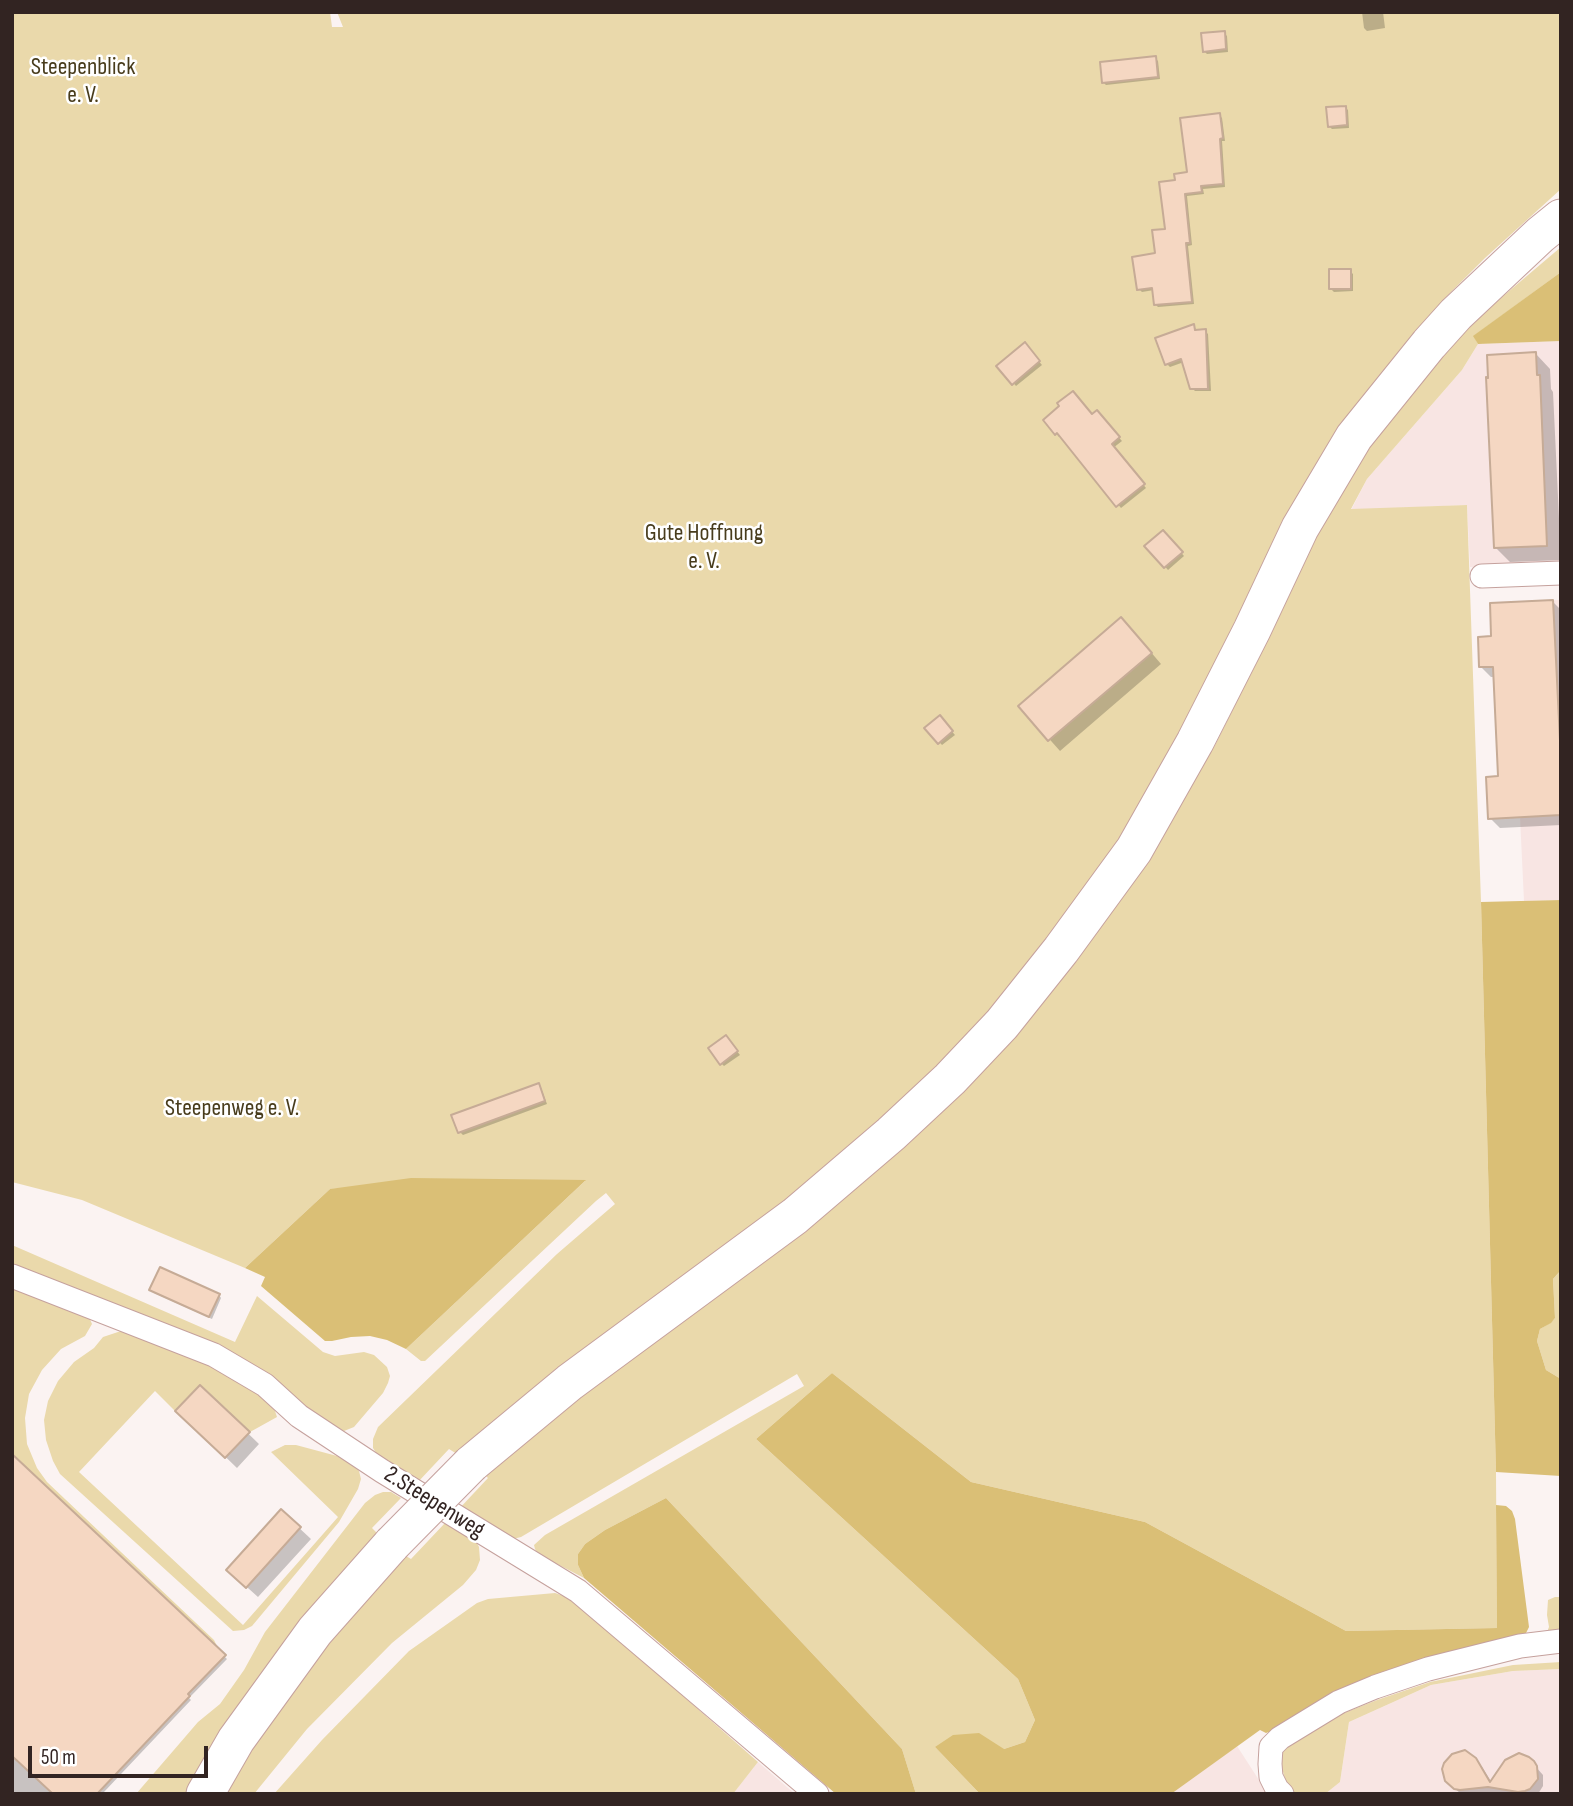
<!DOCTYPE html>
<style>
body{margin:0}
#map{position:relative;width:1573px;height:1806px;overflow:hidden;background:#fbf3f2;font-family:"Sofia Sans Condensed",sans-serif}
canvas{display:block}
.frame{position:absolute;inset:0;border:14px solid #322422;pointer-events:none}
.scale{position:absolute;left:28px;top:1746px;width:180px;height:32px;box-sizing:border-box;border:4px solid #322422;border-top:0;padding-left:9px;font-size:21px;line-height:24px;white-space:nowrap;color:#322422;-webkit-text-stroke:5px #fff;paint-order:stroke}
</style>
<div id="map">
<canvas width="1573" height="1806"></canvas>
<div class="frame"></div>
<div class="scale">50 m</div>
</div>
<script>
const c = document.querySelector('canvas').getContext('2d');
c.lineJoin = 'round';
function paint(path, color) { c.fillStyle = color; c.fill(path, 'evenodd'); }
const shape = rows => new Path2D(rows.map(r => 'M' + r).join(''));
function stroke(path, color, width, dash) { c.strokeStyle = color; c.lineWidth = width; c.lineCap = dash ? 'butt' : 'round'; c.setLineDash(dash || []); c.stroke(path); }
function drawText(font, color, halo, rows, align = 'center') {
  c.font = font + ' "Sofia Sans Condensed",sans-serif'; c.lineWidth = 5; c.setLineDash([]); c.textBaseline = 'middle'; c.strokeStyle = halo; c.fillStyle = color; for (const [text, x, y, turn = 0] of rows) {
    c.save(); c.translate(x, y); c.rotate((+turn || 0) * Math.PI / 180); c.textAlign = isNaN(turn) ? turn : align; if (halo) c.strokeText(text, 0, 0); c.fillText(text, 0, 0); c.restore();
  }
}
paint(shape([
 [1561,341,1561,564,1470,567,1467,505,1351,510,1367,479,1462,370,1478,344],
 [1561,600,1561,900,1524,901,1520,817,1523,601],
 [1561,1669,1561,1794,1325,1794,1340,1782,1349,1722,1431,1685,1513,1671],
 [1237,1746,1268,1794,1171,1794,1173,1791],
 [758,1762,795,1794,733,1794]
]), '#f8e5e3');
paint(shape([
 [12,12,330,12,332,27,343,27,337,12,1561,12,1561,189,1485,258,1443,300,1343,428,1182,735,1119,840,1048,938,988,1012,937,1066,878,1123,784,1202,457,1454,449,1449,418,1482,378,1456,373,1448,373,1439,378,1427,557,1254,615,1204,606,1193,596,1201,425,1361,421,1361,406,1349,585,1181,330,1189,245,1268,82,1200,12,1182],
 [1561,247,1561,272,1474,336,1478,344,1462,370,1367,479,1351,509,1467,505,1481,902,1496,1472,1497,1628,1346,1631,1145,1522,971,1482,832,1373,756,1439,1018,1679,1035,1720,1025,1742,1004,1749,935,1747,980,1794,916,1794,902,1749,666,1498,605,1530,585,1544,578,1554,578,1565,584,1578,538,1554,535,1549,534,1545,545,1535,804,1386,797,1374,521,1537,513,1539,458,1510,488,1478,485,1475,583,1391,805,1228,1147,858,1215,745,1269,637,1315,535,1370,442,1440,354,1468,326],
 [12,1245,235,1342,257,1296,323,1352,335,1356,364,1352,374,1355,387,1367,390,1376,388,1383,383,1393,354,1427,344,1431,308,1410,12,1267],
 [1561,1270,1561,1379,1546,1370,1537,1341,1540,1329,1550,1323,1555,1318,1553,1279],
 [12,1287,89,1317,92,1324,85,1336,61,1349,42,1370,29,1394,25,1418,27,1444,37,1468,47,1482,214,1640,217,1646,12,1454],
 [121,1331,203,1362,260,1391,273,1405,277,1417,250,1432,200,1385,175,1411,155,1391,79,1472,243,1625,338,1517,271,1452,285,1445,296,1445,337,1456,356,1467,359,1471,361,1479,358,1489,339,1522,252,1626,244,1630,233,1631,60,1474,53,1461,46,1440,44,1420,48,1401,58,1381,74,1362,94,1348,103,1337],
 [383,1492,391,1492,401,1498,372,1528,378,1534,223,1733,186,1794,136,1794,198,1722,220,1704,244,1670,265,1632,365,1503,375,1495],
 [445,1523,476,1541,479,1547,480,1560,476,1570,463,1585,392,1643,307,1729,254,1794,225,1794,252,1750,328,1645,406,1556,411,1559],
 [555,1593,573,1599,758,1762,733,1794,274,1794,322,1740,409,1651,477,1603,488,1599],
 [1555,1597,1561,1597,1561,1631,1547,1632,1549,1627,1547,1615,1548,1600],
 [1561,1662,1561,1669,1513,1671,1431,1685,1349,1722,1340,1782,1325,1794,1295,1794,1286,1783,1281,1764,1283,1752,1289,1745,1344,1713,1377,1700,1430,1682,1513,1665]
]), '#ead9ab');
paint(shape([
 [1561,272,1561,341,1478,344,1473,336],
 [1561,900,1561,1270,1553,1279,1555,1318,1551,1323,1540,1329,1537,1341,1546,1370,1561,1379,1561,1476,1496,1472,1481,902],
 [411,1178,586,1180,406,1349,387,1340,370,1336,351,1337,332,1341,325,1341,261,1286,265,1277,245,1268,330,1189],
 [832,1373,971,1482,1145,1522,1346,1631,1497,1628,1496,1505,1506,1506,1512,1511,1515,1519,1529,1627,1526,1633,1520,1637,1266,1733,1260,1730,1171,1794,980,1794,935,1747,953,1735,979,1733,1004,1749,1025,1742,1035,1720,1018,1679,756,1439],
 [666,1498,902,1749,916,1794,836,1794,584,1578,578,1565,578,1554,585,1544,605,1530]
]), '#dabf76');
paint(shape([
 [1362,12,1383,12,1385,28,1367,31,1364,28],
 [1224,33,1227,36,1228,52,1207,54,1204,51],
 [1155,58,1158,61,1160,79,1106,85,1103,82],
 [1345,107,1348,110,1349,128,1332,129,1329,126],
 [1219,115,1222,118,1225,141,1222,141,1225,187,1203,189,1204,194,1187,196,1192,245,1188,246,1194,304,1158,307,1155,304,1154,290,1142,292,1139,289,1157,255,1167,231,1177,182,1189,174],
 [1350,271,1353,274,1353,291,1334,292,1331,289],
 [1194,326,1197,332,1205,331,1208,334,1211,391,1195,391,1192,388,1184,362,1170,367,1167,364],
 [1025,345,1042,365,1016,386,999,366],
 [1536,354,1550,369,1551,389,1553,392,1561,560,1510,562,1495,547],
 [1097,413,1122,441,1113,448,1146,488,1121,508,1061,435,1059,437,1045,420,1092,416],
 [1163,532,1184,556,1168,570,1147,546],
 [1553,602,1561,610,1561,825,1500,828,1490,818,1500,778,1495,677,1491,677,1481,667,1493,638],
 [1132,630,1161,664,1060,751,1020,706],
 [940,718,955,735,942,745,927,728],
 [728,1040,740,1055,724,1066,721,1063],
 [538,1085,541,1088,547,1104,463,1135,460,1132],
 [151,1290,219,1295,221,1298,212,1319,154,1293],
 [200,1387,259,1444,237,1468,178,1411],
 [12,1456,227,1659,189,1698,191,1700,104,1792,106,1794,12,1794],
 [281,1511,311,1539,258,1597,239,1580],
 [1474,1760,1482,1767,1492,1783,1535,1766,1543,1775,1543,1786,1538,1794,1461,1794,1450,1784]
]), '#0003');
const building = shape([
 [1225,31,1226,49,1203,52,1201,33,1225,31],
 [1156,56,1158,77,1102,83,1100,62,1156,56],
 [1346,106,1347,125,1328,127,1326,107,1346,106],
 [1220,113,1223,138,1220,139,1223,184,1201,186,1202,192,1185,194,1190,243,1186,243,1192,302,1154,305,1152,288,1137,290,1132,257,1155,253,1152,230,1165,229,1159,182,1175,180,1174,174,1187,172,1180,118,1220,113],
 [1329,269,1351,269,1351,289,1329,289,1329,269],
 [1194,324,1195,330,1206,329,1208,389,1190,389,1181,359,1165,365,1155,338,1194,324],
 [1025,342,1040,361,1012,385,996,366,1025,342],
 [1536,352,1537,375,1540,375,1547,546,1494,548,1486,377,1488,378,1487,355,1536,352],
 [1073,391,1092,414,1097,410,1120,437,1112,444,1145,484,1116,507,1057,433,1055,435,1043,420,1059,406,1057,403,1073,391],
 [1163,530,1183,552,1164,568,1144,546,1163,530],
 [1553,600,1561,761,1561,815,1488,819,1486,777,1498,776,1493,667,1479,667,1478,637,1491,636,1490,603,1553,600],
 [1121,617,1152,653,1048,741,1018,706,1121,617],
 [940,715,953,731,938,744,924,728,940,715],
 [726,1035,738,1051,720,1065,708,1048,726,1035],
 [539,1083,545,1101,458,1133,451,1115,539,1083],
 [160,1267,220,1294,209,1317,149,1290,160,1267],
 [200,1385,250,1432,225,1458,175,1411,200,1385],
 [12,1454,226,1655,188,1694,190,1696,97,1794,53,1794,12,1756,12,1454],
 [281,1509,301,1527,246,1588,226,1570,281,1509],
 [1465,1750,1476,1758,1490,1782,1505,1760,1519,1753,1529,1757,1534,1761,1537,1766,1538,1779,1530,1789,1525,1791,1518,1792,1488,1787,1460,1790,1454,1789,1445,1781,1442,1769,1444,1763,1452,1754,1465,1750]
]);
paint(building, '#f5d7c2');
stroke(building, '#c6ab96', 2);
const minor = shape([
 [1482,576,1561,573],
 [12,1276,214,1355,265,1385,299,1416,382,1471,578,1591,817,1794],
 [1282,1794,1277,1789,1271,1777,1270,1764,1271,1747,1280,1738,1339,1702,1375,1687,1428,1669,1520,1646,1561,1641]
]);
const primary = shape([
 [471,1464,570,1382,795,1216,891,1134,950,1079,1002,1024,1061,950,1134,850,1195,742,1252,630,1300,528,1354,437,1429,344,1456,314,1540,235,1561,218],
 [205,1794,236,1740,315,1631,392,1544]
]);
stroke(minor, '#c5a19d', 25);
stroke(primary, '#c5a19d', 39);
stroke(minor, '#fff', 23);
stroke(primary, '#fff', 37);
const primaryBridge = shape([
 [392,1544,471,1464]
]);
stroke(primaryBridge, '#c5a19d', 39, []);
stroke(primaryBridge, '#fff', 37);
drawText('24px', '#483c1c', '#fff', [
 ["Steepenblick",83,68],
 ["e. V.",83,96],
 ["Gute Hoffnung",704,534],
 ["e. V.",704,562],
 ["Steepenweg e. V.",232,1109]
]);
drawText('24px', '#322422', '#fff', [
 ["2.Steepenweg",434,1503,32]
]);
</script>
